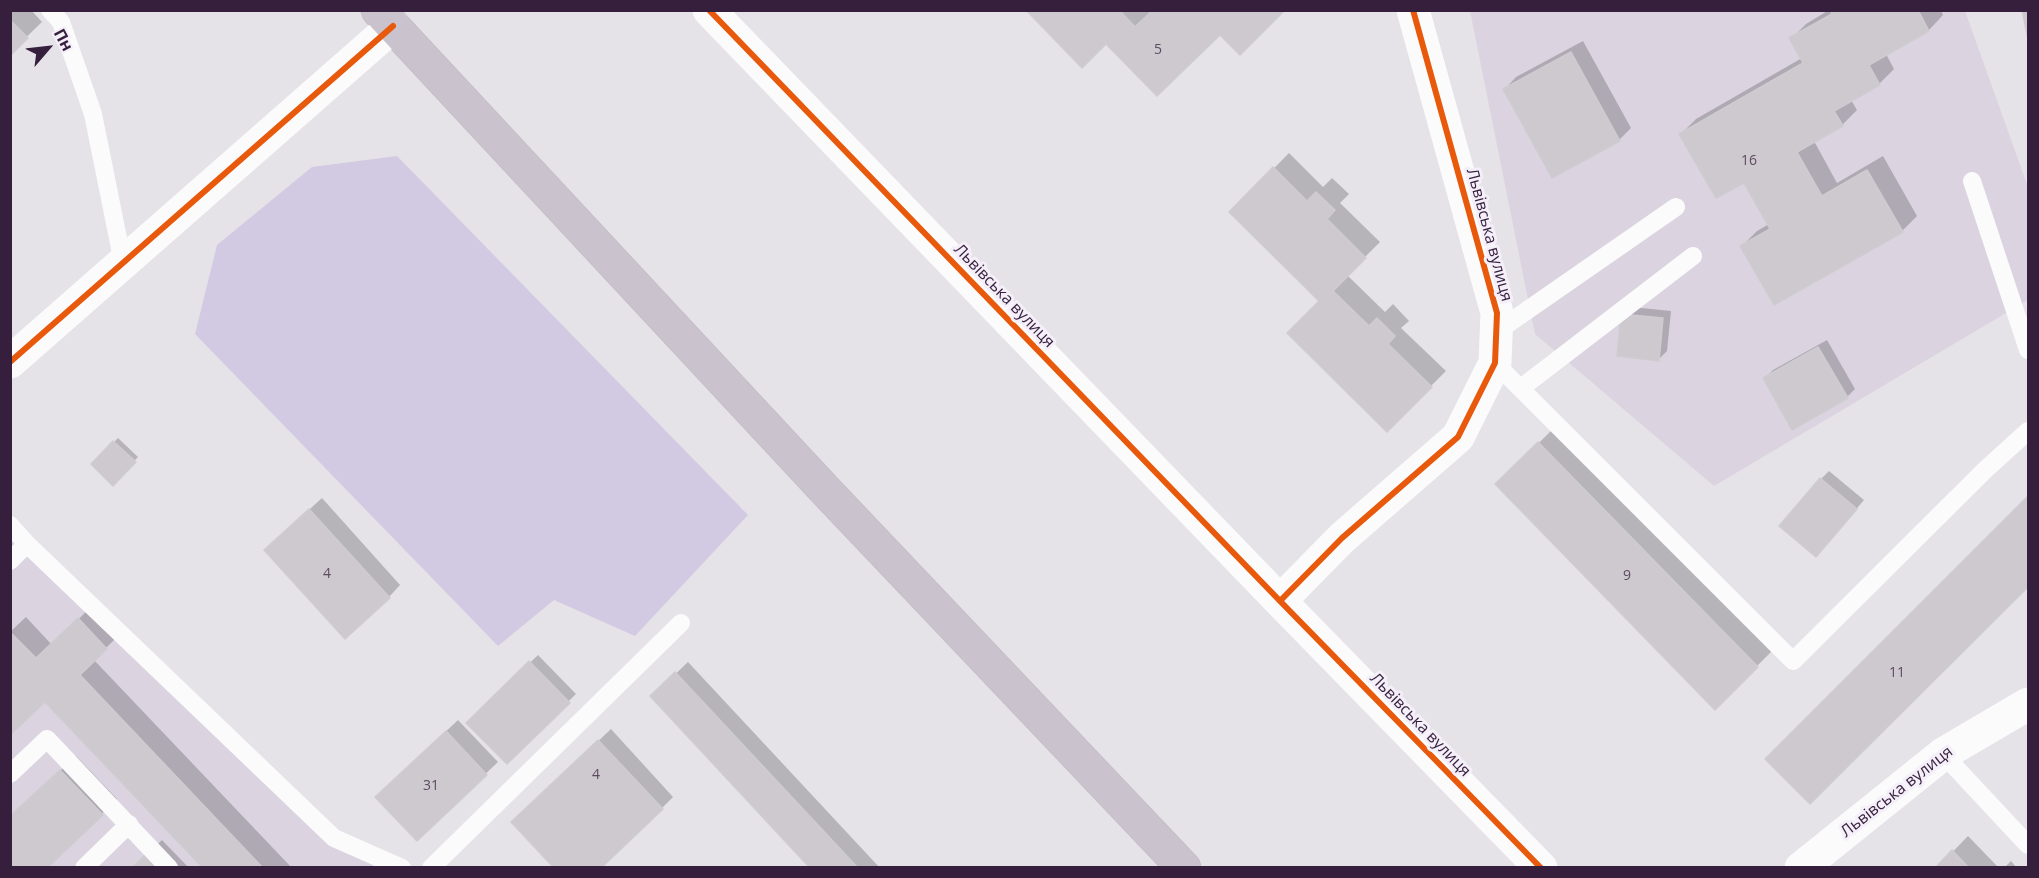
<!DOCTYPE html>
<meta charset="utf-8">
<style>
body{margin:0}
#map{position:relative;width:2039px;height:878px;overflow:hidden;background:#e5e2e8;font-family:"Open Sans",sans-serif}
canvas{display:block}
.frame{position:absolute;inset:0;border:12px solid #361f3c;pointer-events:none}
.north{position:absolute;left:18px;top:18px;width:60px;height:60px;-webkit-text-stroke:4px #f4eff8;paint-order:stroke;rotate:62deg;font-size:16px;font-weight:700;line-height:24px;text-align:center;color:#361f3c}
.north::after{content:'';display:block;margin:auto;width:21px;height:27px;background:#361f3c;clip-path:polygon(50% 0,100% 100%,50% 72%,0 100%)}
</style>
<div id="map">
<canvas width="2039" height="878"></canvas>
<div class="frame"></div>
<div class="north">Пн</div>
</div>
<script>
const c = document.querySelector('canvas').getContext('2d');
c.lineJoin = 'round';
function paint(path, color) { c.fillStyle = color; c.fill(path, 'evenodd'); }
const shape = rows => new Path2D(rows.map(r => 'M' + r).join(''));
function stroke(path, color, width, dash) { c.strokeStyle = color; c.lineWidth = width; c.lineCap = dash ? 'butt' : 'round'; c.setLineDash(dash || []); c.stroke(path); }
function drawText(font, color, halo, rows, align = 'center') {
  c.font = font + ' "Open Sans",sans-serif'; c.lineWidth = 6; c.setLineDash([]); c.textBaseline = 'middle'; c.strokeStyle = halo; c.fillStyle = color; for (const [text, x, y, turn = 0] of rows) {
    c.save(); c.translate(x, y); c.rotate((+turn || 0) * Math.PI / 180); c.textAlign = isNaN(turn) ? turn : align; if (halo) c.strokeText(text, 0, 0); c.fillText(text, 0, 0); c.restore();
  }
}
paint(shape([
 [1470,11,1965,11,2028,187,2028,300,1714,486,1535,334],
 [11,540,374,867,11,867]
]), '#dbd4e0');
paint(shape([
 [397,156,748,515,635,636,554,600,498,646,195,334,217,245,312,167]
]), '#d2cae2');
paint(shape([
 [10,10,31,10,42,22,10,53],
 [1028,10,1148,10,1151,14,1283,10,1220,33,1106,42],
 [1829,10,1941,10,1943,15,1929,30,1886,54,1894,69,1879,84,1851,100,1857,110,1842,125,1814,141,1837,183,1883,156,1917,216,1902,231,1742,246,1757,231,1769,224,1744,181,1681,134,1696,119,1802,58,1791,39,1806,24],
 [1583,41,1631,128,1619,140,1505,89,1516,77],
 [1289,153,1323,187,1332,178,1349,194,1340,203,1380,242,1347,275,1385,312,1393,304,1409,321,1401,328,1446,371,1387,430,1321,301,1231,212],
 [1631,307,1671,311,1667,351,1659,359,1618,355],
 [1827,340,1855,389,1847,397,1765,378,1773,370],
 [1554,428,1772,651,1715,708,1497,484],
 [118,438,138,457,113,483,93,464],
 [1829,471,1864,500,1824,547,1821,479],
 [322,498,400,585,389,597,278,538],
 [2028,498,2028,585,1810,802,1767,759],
 [94,604,121,633,94,660,292,868,205,868,45,700,10,732,10,632,26,617,52,645],
 [538,655,576,694,507,762,468,723],
 [688,662,880,868,812,868,664,685],
 [458,720,498,762,417,839,389,785],
 [611,729,673,797,662,808,525,810],
 [76,756,117,799,45,868,10,818],
 [1968,836,1999,868,1937,868],
 [162,840,189,868,133,868],
 [2011,861,2017,868,2004,868]
]), '#0003');
const building = shape([
 [1026,10,1119,10,1135,27,1153,10,1285,10,1240,55,1220,35,1157,96,1106,44,1082,68,1026,10],
 [1830,10,1918,10,1929,31,1869,65,1880,85,1834,111,1843,126,1797,152,1822,196,1867,170,1903,232,1774,305,1740,246,1770,229,1744,183,1716,198,1679,134,1803,63,1789,38,1832,14,1830,10],
 [2022,10,2028,10,2028,39,2022,10],
 [10,20,28,38,10,56,10,20],
 [1571,52,1620,141,1552,178,1503,89,1571,52],
 [1273,167,1307,201,1316,192,1335,210,1327,219,1366,258,1333,291,1369,326,1377,318,1395,336,1388,344,1432,387,1387,432,1287,333,1319,301,1229,212,1273,167],
 [1621,314,1663,318,1659,361,1617,356,1621,314],
 [1818,347,1848,398,1792,430,1763,378,1818,347],
 [113,441,136,462,113,486,91,464,113,441],
 [1538,442,1758,667,1715,710,1495,484,1538,442],
 [1820,478,1857,509,1816,557,1779,526,1820,478],
 [2028,496,2028,587,1810,804,1765,759,2028,496],
 [309,509,390,598,345,639,264,550,309,509],
 [78,618,107,649,80,675,263,868,203,868,45,702,10,735,10,632,36,658,78,618],
 [529,661,570,703,507,764,466,723,529,661],
 [675,672,858,868,810,868,650,696,675,672],
 [446,731,487,775,417,841,375,797,446,731],
 [598,740,663,809,601,868,554,868,511,822,598,740],
 [60,770,103,815,47,868,10,868,10,816,60,770],
 [1952,850,1969,868,1935,868,1952,850],
 [147,853,160,868,132,868,147,853]
]);
paint(building, '#cdc9cf');
stroke(building, '#cecbd1', 1.5);
const trunk = shape([
 [378,10,825,490,1184,868]
]);
stroke(trunk, '#c6bfc9', 35);
stroke(shape([
 [50,10,61,22,93,114,123,263],
 [1972,181,2028,350],
 [1496,332,1676,207],
 [1495,363,1793,661,1985,470,2028,431],
 [1521,388,1693,256],
 [10,525,27,544,334,838,402,868],
 [10,561,27,544],
 [1943,754,2028,845],
 [10,774,47,739,169,868],
 [84,868,129,824],
 [431,868,681,623]
]), '#fbfbfc', 18);
stroke(shape([
 [709,10,1280,601,1541,868],
 [10,362,393,26],
 [1280,601,1342,538,1458,437,1495,363,1497,313,1413,10],
 [1801,868,1943,754,2028,704]
]), '#fbfbfc', 33);
stroke(trunk, '#cac2cc', 33);
stroke(shape([
 [709,10,1280,601,1541,868],
 [10,362,393,26],
 [1280,601,1342,538,1458,437,1495,363,1497,313,1413,10]
]), '#e8590c', 6);
drawText('14px', '#5d4b62', null, [
 ["5",1158,50],
 ["16",1749,161],
 ["4",327,574],
 ["9",1627,576],
 ["11",1897,673],
 ["4",596,775],
 ["31",431,786]
]);
drawText('16px', '#361f3c', '#f4eff8', [
 ["Львівська вулиця",1489,235,75],
 ["Львівська вулиця",1004,296,46],
 ["Львівська вулиця",1420,725,46],
 ["Львівська вулиця",1897,792,-38]
]);
</script>
